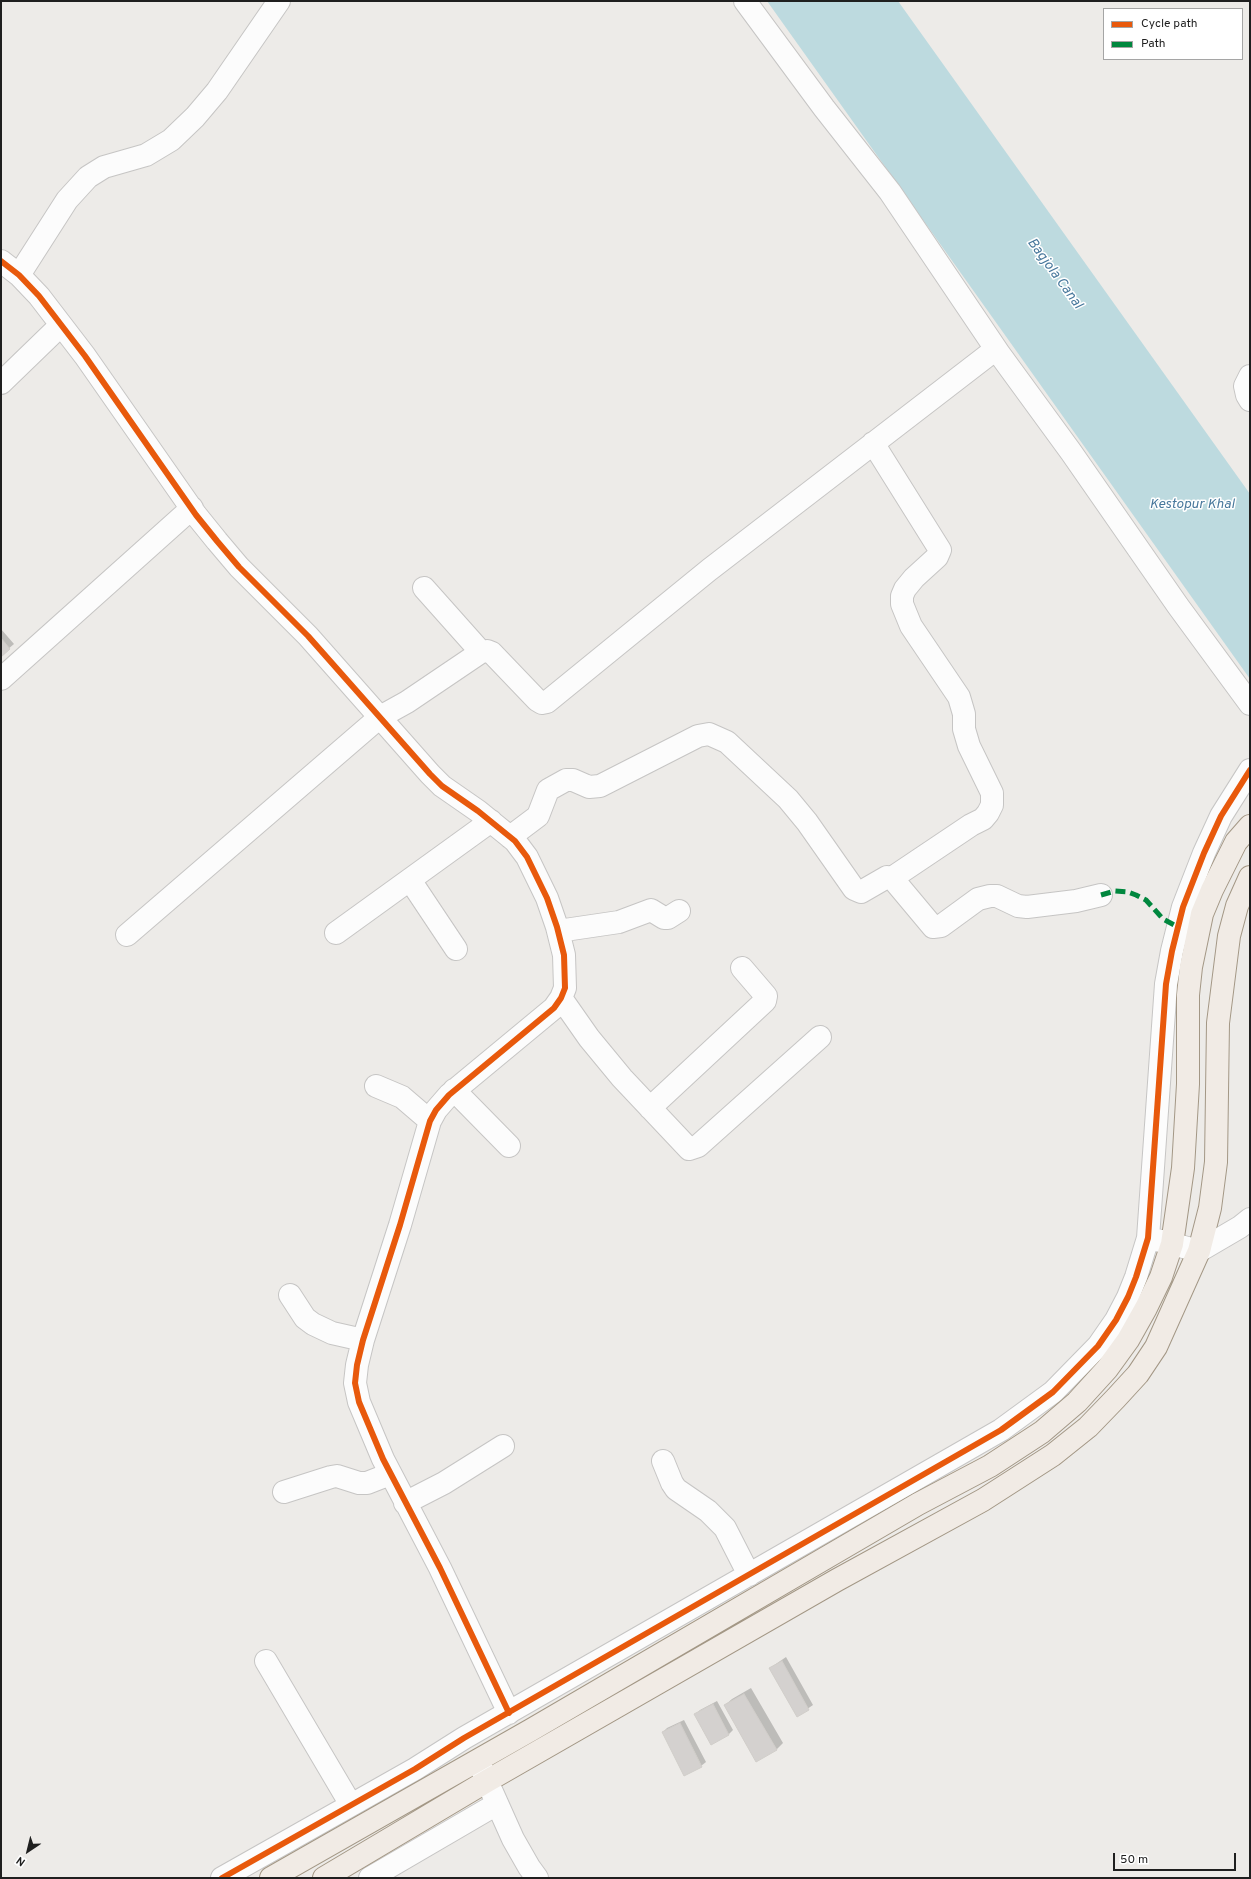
<!DOCTYPE html>
<style>
body{margin:0}
#map{position:relative;width:1251px;height:1879px;overflow:hidden;background:#edebe8;font-family:Overpass,sans-serif}
canvas{display:block}
.frame{position:absolute;inset:0;border:2px solid #1f1f1f;pointer-events:none}
.legend{position:absolute;left:1103px;top:8px;width:140px;height:52px;box-sizing:border-box;background:#fff;border:1px solid #a5a5a5;margin:0;padding:5px 7px;list-style:none;font-size:12px;color:#1f1f1f}
.legend li{display:flex;align-items:center;gap:8px;height:20px}
.legend b{width:20px;border:1px solid #a5a5a5}
.north{position:absolute;left:8px;top:1831px;width:40px;height:40px;-webkit-text-stroke:3px #fff;paint-order:stroke;rotate:215deg;font-size:11px;font-weight:700;line-height:16px;text-align:center;color:#1f1f1f}
.north::after{content:'';display:block;margin:auto;width:14px;height:18px;background:#1f1f1f;clip-path:polygon(50% 0,100% 100%,50% 72%,0 100%)}
.scale{position:absolute;left:1113px;top:1853px;width:123px;height:18px;box-sizing:border-box;border:2px solid #1f1f1f;border-top:0;padding-left:5px;font-size:12px;line-height:14px;white-space:nowrap;color:#1f1f1f;-webkit-text-stroke:3px #fff;paint-order:stroke}
</style>
<div id="map">
<canvas width="1251" height="1879"></canvas>
<div class="frame"></div>
<ul class="legend">
<li><b style="height:5px;background:#e8590c"></b>Cycle path</li>
<li><b style="height:5px;background:#00873e"></b>Path</li>
</ul>
<div class="north">N</div>
<div class="scale">50 m</div>
</div>
<script>
const c = document.querySelector('canvas').getContext('2d');
c.lineJoin = 'round';
function paint(path, color) { c.fillStyle = color; c.fill(path, 'evenodd'); }
const shape = rows => new Path2D(rows.map(r => 'M' + r).join(''));
function stroke(path, color, width, dash) { c.strokeStyle = color; c.lineWidth = width; c.lineCap = dash ? 'butt' : 'round'; c.setLineDash(dash || []); c.stroke(path); }
function drawText(font, color, halo, rows, align = 'center') {
  c.font = font + ' Overpass,sans-serif'; c.lineWidth = 3; c.setLineDash([]); c.textBaseline = 'middle'; c.strokeStyle = halo; c.fillStyle = color; for (const [text, x, y, turn = 0] of rows) {
    c.save(); c.translate(x, y); c.rotate((+turn || 0) * Math.PI / 180); c.textAlign = isNaN(turn) ? turn : align; if (halo) c.strokeText(text, 0, 0); c.fillText(text, 0, 0); c.restore();
  }
}
paint(shape([
 [767,1,898,1,1250,494,1250,679]
]), '#bddadf');
paint(shape([
 [1,629,14,644,1,655],
 [786,1657,813,1705,797,1716,770,1668],
 [751,1688,783,1743,776,1750,725,1705,732,1699],
 [717,1701,733,1730,728,1735,696,1714,700,1710],
 [684,1720,706,1762,701,1766,663,1732,667,1728]
]), '#0003');
const building = shape([
 [1,638,10,649,1,657,1,638],
 [782,1661,809,1710,797,1717,769,1668,782,1661],
 [744,1694,777,1750,756,1762,724,1705,744,1694],
 [713,1704,729,1735,711,1745,694,1714,713,1704],
 [680,1723,702,1767,684,1776,662,1732,680,1723]
]);
paint(building, '#d4d1cf');
stroke(building, '#d0cdc9', 1);
const minor = shape([
 [745,1,824,108,890,192,998,352,1071,452,1178,606,1250,704],
 [1,261,19,275,39,296,85,356,196,515,217,541,239,567,308,636,430,774,442,786,478,811,515,841,527,857,547,898,557,927,564,955,565,988,561,998,554,1008,449,1095,436,1110,430,1121,400,1225,363,1340,357,1365,355,1383,359,1402,383,1459,440,1568,509,1713],
 [19,275,67,200,88,177,104,167,146,155,171,140,195,117,217,91,279,1],
 [1250,376,1245,386,1247,395,1250,400],
 [1,383,61,325],
 [873,443,940,550,937,557,914,578,905,589,902,596,902,604,911,626,959,697,964,714,964,729,969,746,992,793,992,805,988,813,983,819,971,825,892,878],
 [424,588,481,652],
 [1,679,192,508],
 [510,837,538,816,548,790,566,780,573,780,589,787,600,786,698,736,709,734,727,742,788,799,807,822,854,889,861,892,887,877,892,878,933,927,941,926,978,899,990,896,997,896,1018,906,1027,907,1076,901,1101,895],
 [410,880,456,949],
 [558,931,619,922,651,910,664,918,668,918,679,911],
 [336,933,491,821],
 [127,935,380,717,407,702,481,652,487,651,492,653,537,700,542,703,547,702,709,570,996,349],
 [561,998,589,1038,622,1078,689,1149,698,1146,820,1037],
 [376,1086,402,1097,430,1121],
 [454,1090,509,1146],
 [650,1108,765,1001,766,996,742,968],
 [1153,1239,1199,1251,1240,1227,1250,1219],
 [290,1295,305,1318,313,1324,332,1333,363,1340],
 [663,1461,672,1483,676,1489,708,1511,725,1528,749,1575],
 [284,1492,331,1477,337,1476,359,1483,367,1483,390,1474],
 [405,1503,444,1483,503,1446],
 [266,1661,351,1805],
 [479,1763,513,1839,529,1867,537,1878],
 [222,1878,415,1769,464,1738,1001,1430,1053,1392,1098,1346,1116,1320,1128,1297,1136,1277,1148,1238,1166,984,1172,951,1183,907,1204,853,1221,816,1250,770],
 [370,1878,497,1804]
]);
const major = shape([
 [271,1878,531,1730,918,1504,990,1466,1042,1432,1077,1402,1107,1369,1128,1340,1146,1308,1161,1277,1172,1244,1183,1168,1188,1084,1188,995,1191,967,1202,914,1212,890,1236,842,1250,826],
 [324,1878,487,1781,837,1580,983,1500,1053,1455,1088,1427,1116,1398,1138,1374,1156,1347,1199,1251,1210,1208,1216,1162,1218,1023,1229,936,1237,906,1250,877]
]);
stroke(minor, '#c6c5c4', 24);
stroke(major, '#a39785', 24);
stroke(minor, '#fcfcfc', 22);
stroke(major, '#f1ebe5', 22);
stroke(shape([
 [1101,895,1115,891,1128,892,1136,895,1146,900,1163,919,1178,927]
]), '#00873e', 5, [10, 5]);
stroke(shape([
 [1,261,19,275,39,296,85,356,196,515,217,541,239,567,308,636,430,774,442,786,478,811,515,841,527,857,547,898,557,927,564,955,565,988,561,998,554,1008,449,1095,436,1110,430,1121,400,1225,363,1340,357,1365,355,1383,359,1402,383,1459,440,1568,509,1713],
 [222,1878,415,1769,464,1738,1001,1430,1053,1392,1098,1346,1116,1320,1128,1297,1136,1277,1148,1238,1166,984,1172,951,1183,907,1204,853,1221,816,1250,770]
]), '#e8590c', 6);
drawText('italic 14px', '#48789c', '#fff', [
 ["Bagjola Canal",1054,274,54],
 ["Kestopur Khal",1192,505]
]);
</script>
